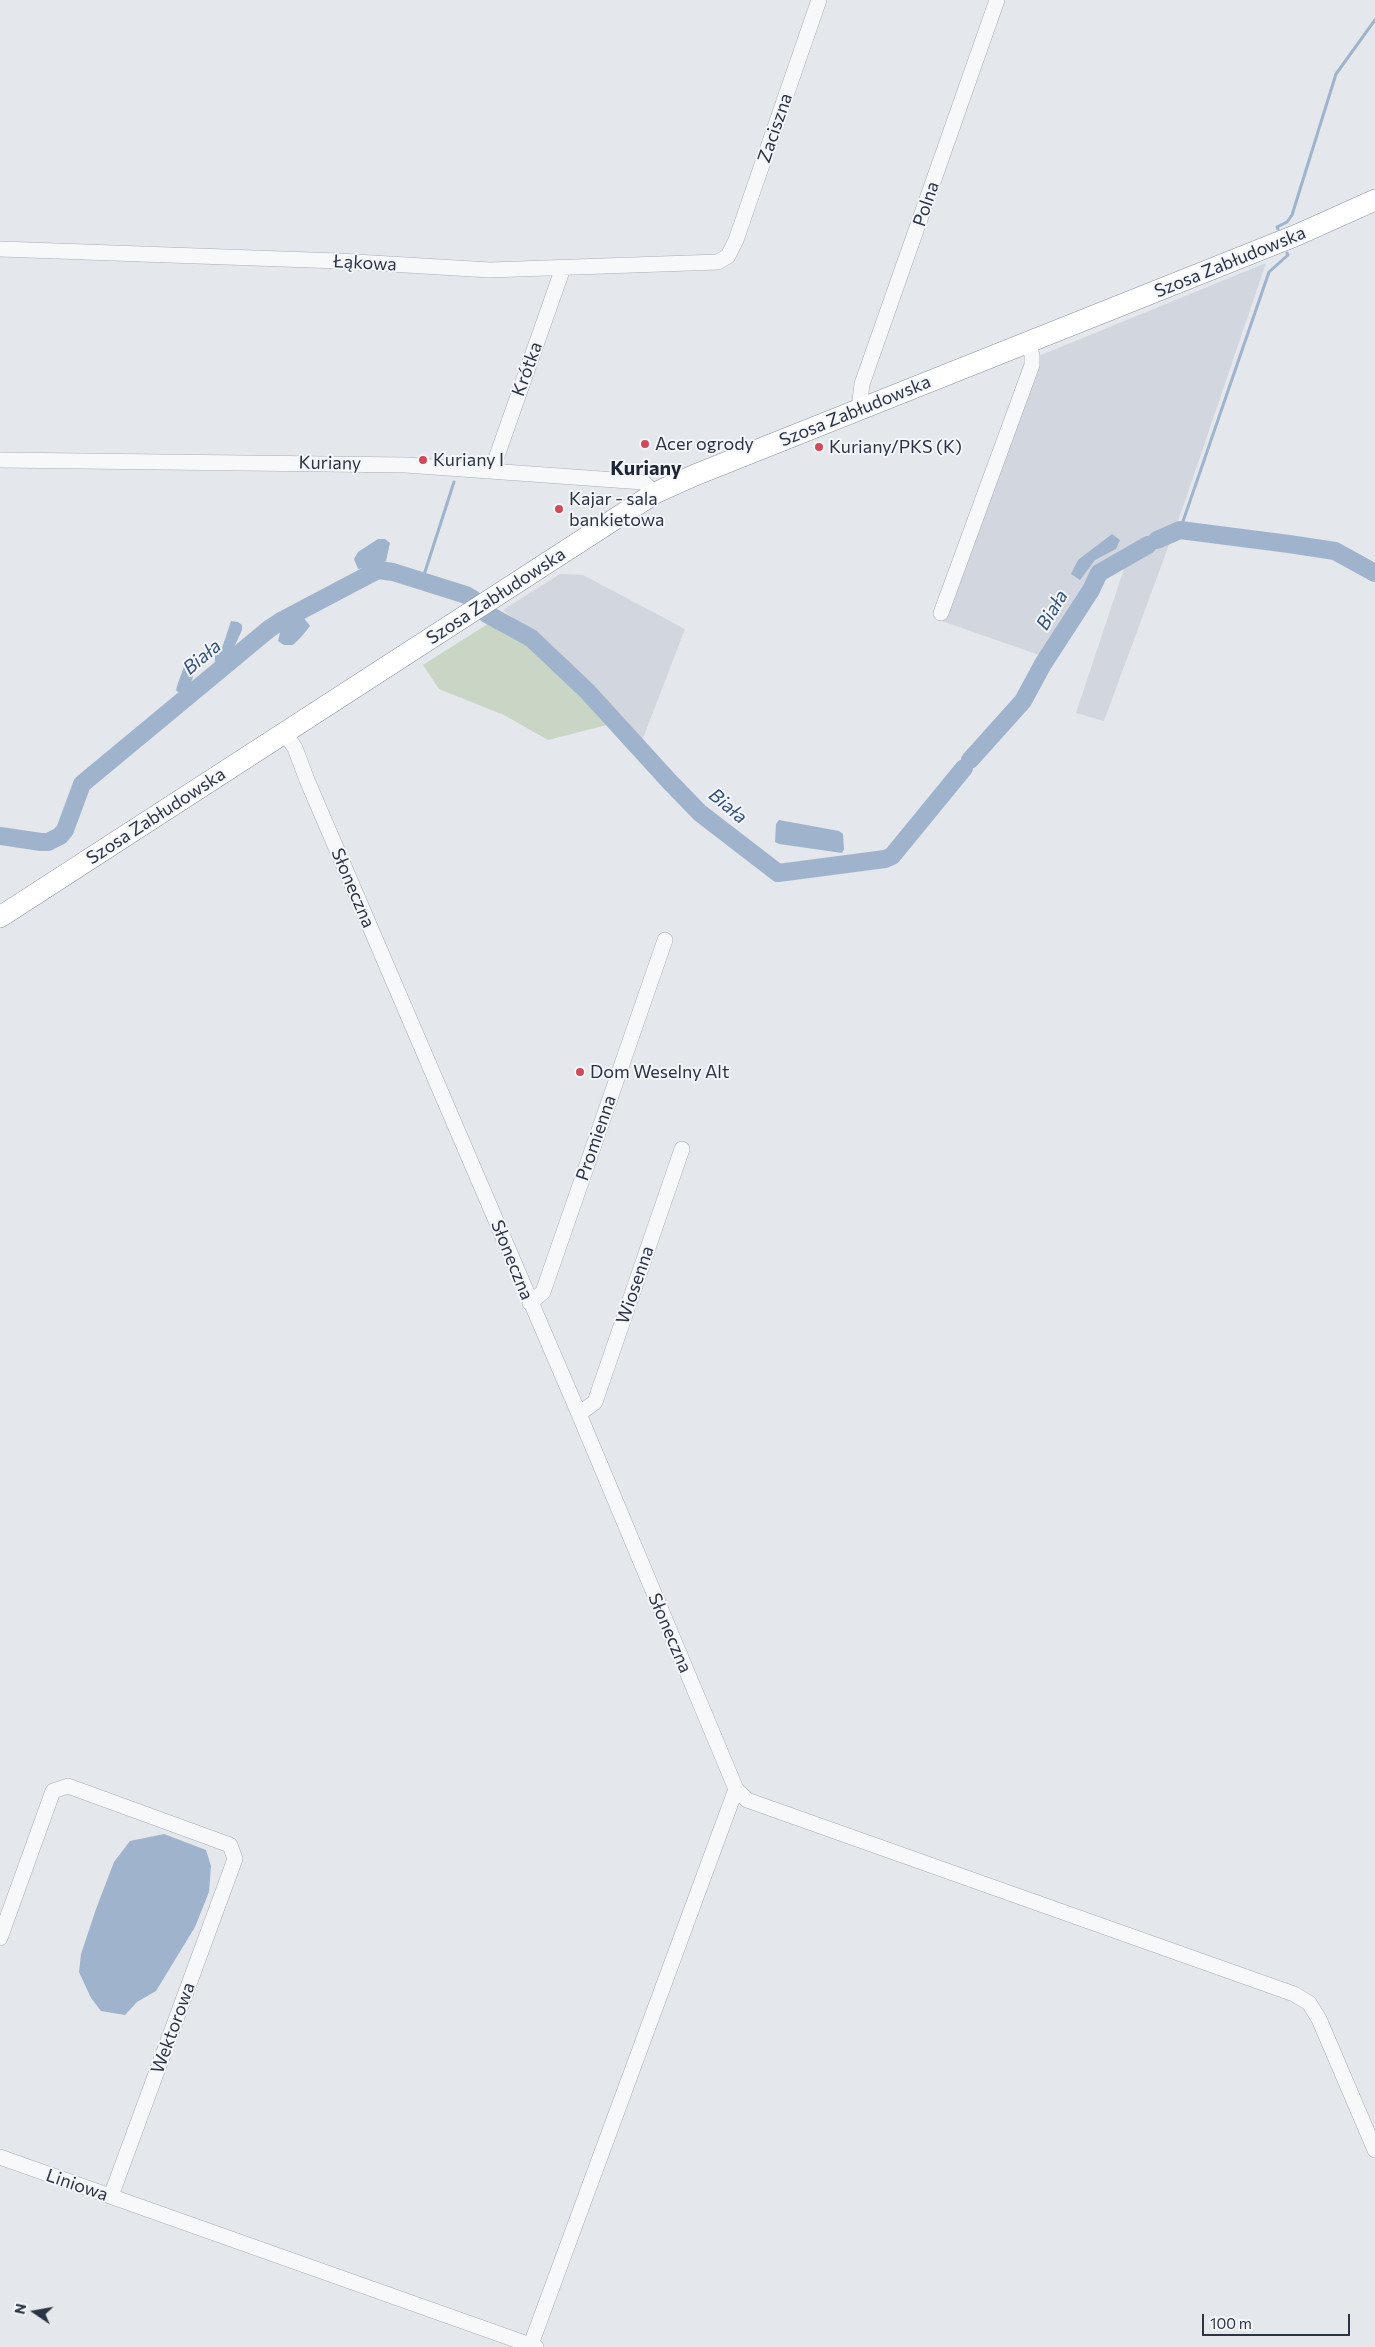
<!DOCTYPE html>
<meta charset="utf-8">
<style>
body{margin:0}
#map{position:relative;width:1375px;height:2347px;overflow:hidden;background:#e4e7ec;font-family:Commissioner,sans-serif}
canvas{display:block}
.north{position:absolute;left:10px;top:2287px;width:50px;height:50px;-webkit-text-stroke:4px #f4f6f9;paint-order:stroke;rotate:282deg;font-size:14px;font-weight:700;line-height:20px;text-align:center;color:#2b3445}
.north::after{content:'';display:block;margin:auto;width:18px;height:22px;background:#2b3445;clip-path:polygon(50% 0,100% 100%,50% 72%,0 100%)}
.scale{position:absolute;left:1202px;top:2314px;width:148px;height:22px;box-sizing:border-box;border:2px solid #2b3445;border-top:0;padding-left:6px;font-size:15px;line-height:18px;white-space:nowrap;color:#2b3445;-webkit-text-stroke:4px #f4f6f9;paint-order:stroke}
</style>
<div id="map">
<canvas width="1375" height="2347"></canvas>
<div class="north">N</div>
<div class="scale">100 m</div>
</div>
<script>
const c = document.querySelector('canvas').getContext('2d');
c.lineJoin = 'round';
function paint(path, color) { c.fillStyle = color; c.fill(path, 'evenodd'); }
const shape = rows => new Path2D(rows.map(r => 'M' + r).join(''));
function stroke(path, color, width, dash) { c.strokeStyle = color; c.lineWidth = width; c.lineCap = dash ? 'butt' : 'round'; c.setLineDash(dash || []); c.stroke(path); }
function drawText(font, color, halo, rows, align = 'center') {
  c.font = font + ' Commissioner,sans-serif'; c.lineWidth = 4; c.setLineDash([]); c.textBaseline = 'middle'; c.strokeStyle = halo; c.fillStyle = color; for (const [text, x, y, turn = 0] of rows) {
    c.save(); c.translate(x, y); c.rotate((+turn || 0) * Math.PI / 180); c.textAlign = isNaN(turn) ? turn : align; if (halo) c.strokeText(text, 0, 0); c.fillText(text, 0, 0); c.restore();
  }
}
paint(shape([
 [1266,263,1184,504,1104,721,1076,713,1131,548,1093,570,1042,656,936,619,1024,362],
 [560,574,583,575,685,629,642,741,535,635,503,610]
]), '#d2d6de');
paint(shape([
 [489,623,522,637,576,685,607,725,548,740,504,715,439,689,423,665]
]), '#c9d6c5');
paint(shape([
 [1112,534,1120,540,1116,549,1095,560,1080,580,1071,574,1078,560],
 [378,539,385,539,390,543,386,561,378,565,358,569,354,559,358,552],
 [303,617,310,626,302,636,293,645,284,645,278,641,281,628],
 [231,621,238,622,242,625,242,630,231,654,219,665,215,663,215,656,222,648],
 [191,657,196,658,197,662,190,687,187,691,179,693,176,690,178,683,185,664],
 [779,820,839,831,843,834,844,849,842,853,779,844,775,842,776,824],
 [164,1834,206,1850,211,1866,209,1892,195,1927,156,1991,137,2002,125,2015,101,2011,91,1998,79,1972,81,1954,96,1909,114,1862,130,1841]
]), '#9fb4cc');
stroke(shape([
 [1278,229,1277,227,1287,222,1292,215,1336,74,1375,20],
 [1180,530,1269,272,1288,255,1287,253],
 [422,581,454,482]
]), '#9fb4cc', 3);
stroke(shape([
 [1157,540,1180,530,1289,544,1335,551,1375,573],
 [487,614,531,638,587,691,669,781,700,813,778,873,885,859,892,856,964,768],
 [970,760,1023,701,1043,664,1091,590,1099,573,1148,545],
 [0,836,41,842,48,842,60,836,65,830,82,784,269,629,281,621,372,573,379,570,393,572,466,595,473,599]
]), '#9fb4cc', 18);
const minor = shape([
 [0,249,339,261,490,270,718,262,728,256,736,240,819,0],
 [864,408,860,401,862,384,997,0],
 [0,460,406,465,643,482,655,493],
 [492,470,563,268],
 [941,613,1032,365,1032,355,1028,342],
 [285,733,295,748,307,780,579,1414,736,1789,747,1800,1294,1994,1309,2003,1319,2019,1375,2150],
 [530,1303,543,1292,665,940],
 [579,1414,595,1402,682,1149],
 [0,1938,53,1791,68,1786,230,1845,235,1859,111,2196],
 [0,2157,536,2347],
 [530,2347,736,1789]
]);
const highway = shape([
 [0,917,655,493,695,475,1297,235,1375,200]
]);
stroke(minor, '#a9aeb7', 16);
stroke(highway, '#8b94a3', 22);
stroke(minor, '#f7f8fa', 15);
stroke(highway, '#fff', 21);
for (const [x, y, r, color] of [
 [645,444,5,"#d1495b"],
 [819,447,5,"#d1495b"],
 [423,460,5,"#d1495b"],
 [559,509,5,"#d1495b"],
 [580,1072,5,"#d1495b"]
]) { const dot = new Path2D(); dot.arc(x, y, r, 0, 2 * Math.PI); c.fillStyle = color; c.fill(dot); stroke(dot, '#f4f6f9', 2); }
drawText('18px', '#2b3445', '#f4f6f9', [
 ["Zaciszna",775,128,-71],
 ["Polna",926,204,-71],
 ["Szosa Zabłudowska",1230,262,-22],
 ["Łąkowa",365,263,3],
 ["Krótka",527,369,-70],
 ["Szosa Zabłudowska",855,411,-22],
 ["Kuriany",330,463,1],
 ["Szosa Zabłudowska",496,596,-33],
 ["Szosa Zabłudowska",156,816,-33],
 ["Słoneczna",353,888,67],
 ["Promienna",596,1138,-71],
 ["Słoneczna",512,1260,68],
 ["Wiosenna",635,1285,-71],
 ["Słoneczna",670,1633,67],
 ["Wektorowa",173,2028,-70],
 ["Liniowa",77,2185,19]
]);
drawText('18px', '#2b3445', '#f4f6f9', [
 ["Acer ogrody",655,444],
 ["Kuriany/PKS (K)",829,447],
 ["Kuriany I",433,460],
 ["Kajar - sala",569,499],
 ["bankietowa",569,520],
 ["Dom Weselny Alt",590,1072]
], 'left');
drawText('italic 19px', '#34527a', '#f4f6f9', [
 ["Biała",1052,610,-59],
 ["Biała",202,657,-40],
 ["Biała",728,806,40]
]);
drawText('bold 20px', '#1d2536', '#f4f6f9', [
 ["Kuriany",646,468]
]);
</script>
